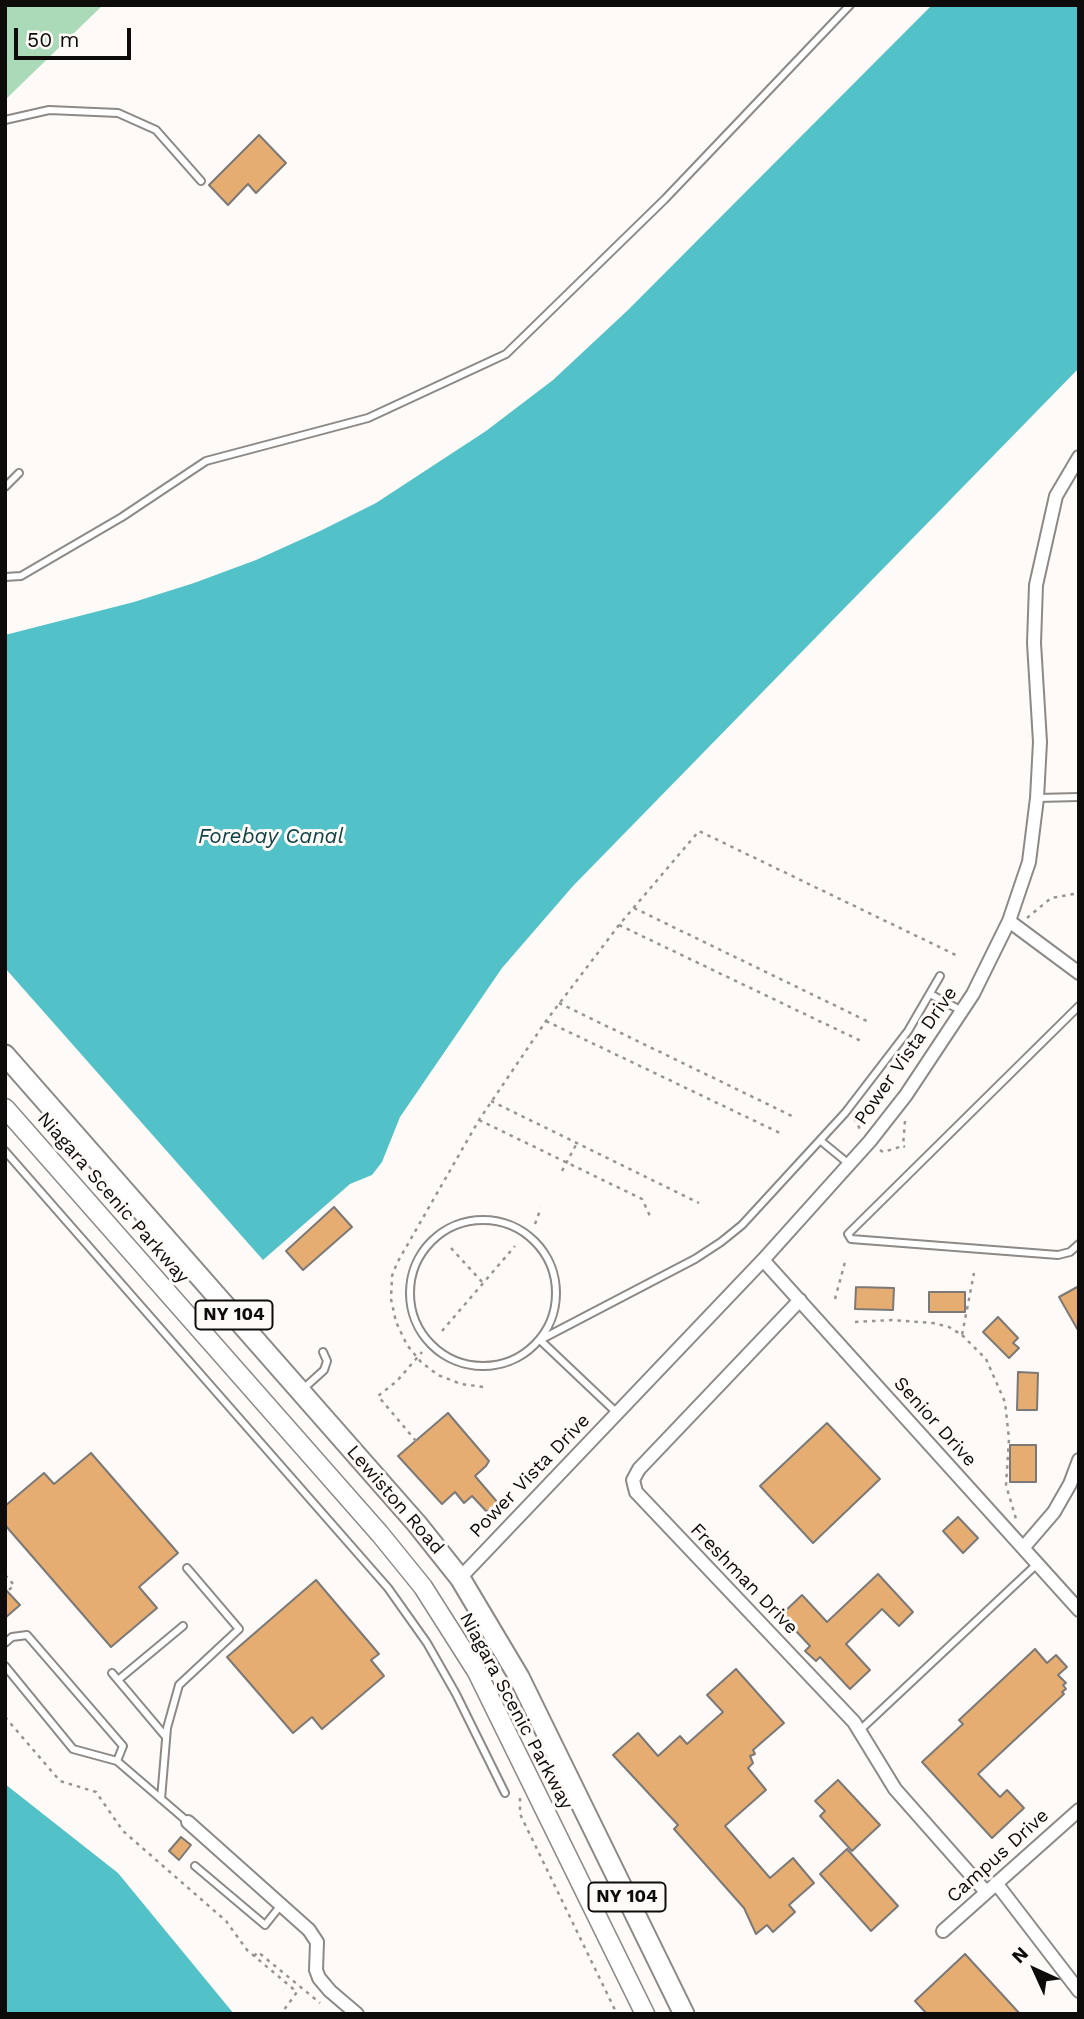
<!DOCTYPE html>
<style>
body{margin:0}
#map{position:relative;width:1084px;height:2019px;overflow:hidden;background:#fdfaf7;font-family:"Work Sans",sans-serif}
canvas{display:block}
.frame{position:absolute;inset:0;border:7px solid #0d0c0b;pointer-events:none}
.north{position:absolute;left:1000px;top:1935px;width:70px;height:70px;-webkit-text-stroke:5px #fdfaf7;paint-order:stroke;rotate:315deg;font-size:19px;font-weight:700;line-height:28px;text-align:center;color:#0d0c0b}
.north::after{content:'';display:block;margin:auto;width:24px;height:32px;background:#0d0c0b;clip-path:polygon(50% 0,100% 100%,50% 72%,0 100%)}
.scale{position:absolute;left:14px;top:28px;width:117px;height:32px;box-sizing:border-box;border:4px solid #0d0c0b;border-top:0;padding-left:9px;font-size:21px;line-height:24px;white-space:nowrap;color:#0d0c0b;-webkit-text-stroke:5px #fdfaf7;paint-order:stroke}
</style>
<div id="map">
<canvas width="1084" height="2019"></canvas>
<div class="frame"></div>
<div class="north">N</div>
<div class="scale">50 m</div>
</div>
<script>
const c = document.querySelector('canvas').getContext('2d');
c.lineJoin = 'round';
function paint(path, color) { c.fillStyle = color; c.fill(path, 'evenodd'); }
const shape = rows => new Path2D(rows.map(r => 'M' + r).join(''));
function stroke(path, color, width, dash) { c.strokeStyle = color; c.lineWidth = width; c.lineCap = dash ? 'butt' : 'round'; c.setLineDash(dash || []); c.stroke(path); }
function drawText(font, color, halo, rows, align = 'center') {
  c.font = font + ' "Work Sans",sans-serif'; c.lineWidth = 6; c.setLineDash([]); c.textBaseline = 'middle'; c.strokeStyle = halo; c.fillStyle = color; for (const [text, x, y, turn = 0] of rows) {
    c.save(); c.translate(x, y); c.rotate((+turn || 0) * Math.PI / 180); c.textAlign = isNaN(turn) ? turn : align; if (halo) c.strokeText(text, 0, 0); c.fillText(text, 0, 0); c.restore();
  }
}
paint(shape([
 [5,5,103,5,5,100]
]), '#aadab7');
paint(shape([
 [932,5,1079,5,1079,368,573,886,502,968,400,1117,382,1162,372,1175,350,1184,263,1260,5,968,5,635,134,602,194,583,256,560,320,531,376,503,486,431,553,380,628,310],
 [5,1784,118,1873,234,2014,5,2014]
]), '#52c2c8');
const building = shape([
 [259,135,286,163,256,193,248,184,228,205,209,185,259,135],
 [334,1207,352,1227,303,1270,286,1251,334,1207],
 [1079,1286,1079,1332,1059,1297,1079,1286],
 [856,1287,894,1288,893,1310,855,1309,856,1287],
 [929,1292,965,1292,965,1312,929,1312,929,1292],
 [998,1317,1018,1338,1013,1343,1019,1348,1009,1358,983,1332,998,1317],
 [1018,1372,1038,1373,1037,1410,1017,1410,1018,1372],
 [448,1413,489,1461,486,1466,475,1476,498,1503,487,1512,472,1496,464,1503,455,1492,442,1504,398,1456,448,1413],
 [827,1423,880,1479,813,1543,760,1486,827,1423],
 [1010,1445,1036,1445,1036,1482,1010,1482,1010,1445],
 [91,1453,178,1553,139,1587,157,1608,111,1647,5,1525,5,1506,44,1473,54,1484,91,1453],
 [958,1517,978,1538,963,1553,943,1531,958,1517],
 [878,1574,913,1612,899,1626,882,1609,846,1644,870,1670,850,1689,820,1657,816,1661,805,1651,810,1646,781,1615,802,1595,827,1622,878,1574],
 [316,1580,379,1654,371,1660,384,1676,322,1729,312,1717,293,1733,227,1657,316,1580],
 [5,1589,20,1605,5,1618,5,1589],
 [1035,1649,1047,1663,1056,1655,1067,1667,1058,1675,1066,1683,1063,1685,1066,1689,1062,1692,1064,1694,978,1774,1000,1797,1007,1790,1024,1808,992,1838,922,1762,963,1724,959,1720,1035,1649],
 [736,1669,784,1723,753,1750,755,1754,750,1756,753,1763,748,1768,766,1790,725,1826,770,1878,793,1858,814,1883,789,1905,795,1912,773,1932,767,1925,756,1934,744,1908,674,1829,678,1825,613,1755,638,1733,658,1756,680,1736,687,1744,723,1712,707,1695,736,1669],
 [838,1780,880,1825,852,1851,820,1816,825,1811,815,1801,838,1780],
 [181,1837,191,1845,179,1860,169,1851,181,1837],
 [847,1849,898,1906,871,1931,820,1874,847,1849],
 [965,1954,1020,2014,927,2014,915,2001,965,1954]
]);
paint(building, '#e6ad72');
stroke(building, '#7b7876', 2);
const service = shape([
 [5,120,49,110,118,113,156,130,201,181],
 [5,487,19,473],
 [5,577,21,576,122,517,206,461,368,418,506,354,665,199,850,5],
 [1037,798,1079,797],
 [930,994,962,1011],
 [1079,1006,848,1234,851,1239,1058,1255,1070,1252,1079,1244],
 [821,1141,849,1164],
 [5,1151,388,1588,427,1643,456,1694,505,1793],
 '410 1293a73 73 0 1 1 146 0a73 73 0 1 1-146 0Z',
 [302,1390,324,1370,327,1361,323,1352],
 [617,1413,540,1340,695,1259,721,1242,742,1225,845,1113,908,1031,940,976],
 [5,1643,12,1637,27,1635,123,1746,117,1761],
 [5,1666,73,1749,117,1761,188,1822],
 [112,1673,166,1737],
 [118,1680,183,1626],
 [859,1731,1037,1564],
 [161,1799,167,1728,179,1685,239,1629,187,1568],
 [195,1866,265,1925,281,1905]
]);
const minor = shape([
 [1009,921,1079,973],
 [763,1260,1079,1610],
 [800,1300,639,1469,633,1480,636,1492,854,1722,895,1789,986,1892],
 [1023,1548,1054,1512,1070,1484,1079,1460],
 [460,1578,763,1260,870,1141,906,1095,973,994,1009,921,1029,862,1037,798,1040,742,1034,643,1036,585,1056,496,1079,457],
 [188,1822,309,1930,317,1942,316,1970,319,1978,330,1991,357,2014],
 [996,1883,1079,1991],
 [943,1931,1079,1810]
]);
const secondary = shape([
 [5,1108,380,1534,423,1587,477,1672,645,2014]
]);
const primary = shape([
 [5,1055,417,1524,460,1578,519,1677,684,2014]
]);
stroke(service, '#8c8986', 10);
stroke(minor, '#8c8986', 16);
stroke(secondary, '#8c8986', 21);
stroke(primary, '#8c8986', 23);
stroke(shape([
 [634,908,869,1022],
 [1027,918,1051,898,1079,893],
 [619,925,861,1041],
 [559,1003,792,1116],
 [546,1021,782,1134],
 [491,1101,699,1203],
 [854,1118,861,1131],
 [479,1120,642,1199,650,1216],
 [905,1121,903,1146,905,1147],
 [880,1150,883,1152,903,1146],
 [562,1171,577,1143],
 [535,1224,541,1208],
 [451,1248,483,1283],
 [835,1299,845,1262],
 [855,1322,892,1320,933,1323,949,1327,962,1335,974,1273],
 [442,1331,515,1246],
 [962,1335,986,1359,1005,1402,1009,1439,1006,1485,1016,1519],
 [483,1387,461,1384,438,1375,421,1362,407,1345,396,1322,391,1299,392,1276,397,1263,479,1120,546,1021,619,925,699,831,958,956],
 [416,1441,378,1396,397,1381,422,1352],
 [5,1575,14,1585,5,1594],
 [5,1717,60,1781,96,1792,123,1831,226,1921,247,1950,297,1992,281,2014],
 [520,1798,520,1814,617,2014],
 [254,1956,258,1952,320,2003]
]), '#979593', 2.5, [3.5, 5]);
stroke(service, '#fff', 6);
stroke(minor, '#fff', 12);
stroke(secondary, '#fff', 18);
stroke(primary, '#fff', 19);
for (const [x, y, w] of [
 [234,1315,77],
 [627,1897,77]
]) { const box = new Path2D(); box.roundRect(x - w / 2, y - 14.5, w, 29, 5); c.fillStyle = '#fdfaf7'; c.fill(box); stroke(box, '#0d0c0b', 2); }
drawText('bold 18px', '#0d0c0b', null, [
 ["NY 104",234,1315],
 ["NY 104",627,1897]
]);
drawText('19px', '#0d0c0b', '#fdfaf7', [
 ["Power Vista Drive",906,1056,-55],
 ["Niagara Scenic Parkway",113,1198,49],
 ["Senior Drive",935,1422,48],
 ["Power Vista Drive",530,1476,-46],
 ["Lewiston Road",395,1500,49],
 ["Freshman Drive",744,1579,46],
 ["Niagara Scenic Parkway",516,1711,62],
 ["Campus Drive",998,1856,-42]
]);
drawText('italic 21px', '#104346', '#fdfaf7', [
 ["Forebay Canal",271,837]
]);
</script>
